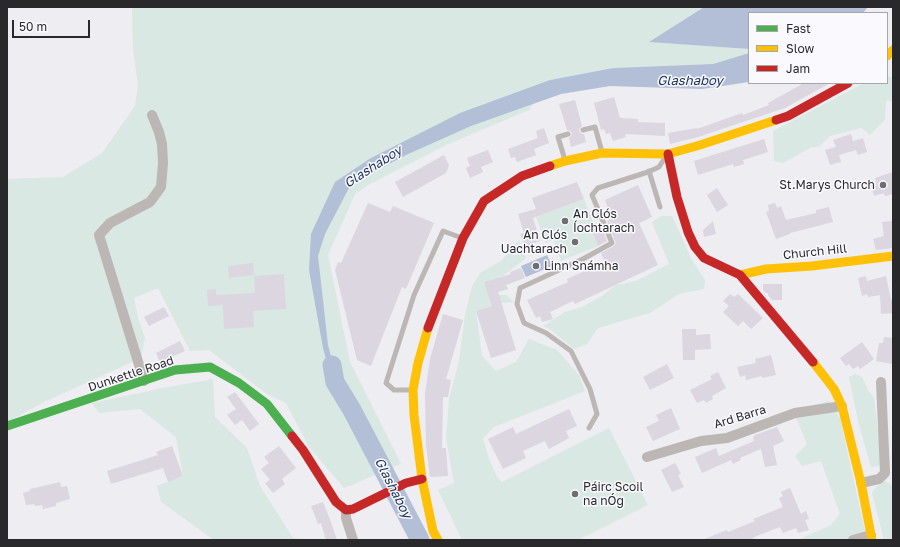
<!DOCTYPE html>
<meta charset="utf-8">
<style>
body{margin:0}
#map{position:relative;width:900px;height:547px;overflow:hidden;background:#ededf2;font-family:"Golos Text",sans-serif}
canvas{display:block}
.frame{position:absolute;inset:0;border:8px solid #29282b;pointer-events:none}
.legend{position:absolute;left:748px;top:12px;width:140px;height:72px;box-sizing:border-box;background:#fafafe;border:1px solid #a6a6aa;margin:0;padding:5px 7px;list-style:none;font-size:12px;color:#29282b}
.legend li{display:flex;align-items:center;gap:8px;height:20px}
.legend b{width:20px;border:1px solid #a6a6aa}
.scale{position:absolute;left:12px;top:20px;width:78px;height:18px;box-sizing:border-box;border:2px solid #29282b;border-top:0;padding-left:5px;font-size:12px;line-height:14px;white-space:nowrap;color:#29282b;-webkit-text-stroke:3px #fafafe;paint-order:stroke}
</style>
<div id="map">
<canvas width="900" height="547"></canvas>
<div class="frame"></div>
<ul class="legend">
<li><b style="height:5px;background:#4caf50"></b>Fast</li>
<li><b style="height:5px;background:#ffc107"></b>Slow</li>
<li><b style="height:5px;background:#c62828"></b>Jam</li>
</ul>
<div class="scale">50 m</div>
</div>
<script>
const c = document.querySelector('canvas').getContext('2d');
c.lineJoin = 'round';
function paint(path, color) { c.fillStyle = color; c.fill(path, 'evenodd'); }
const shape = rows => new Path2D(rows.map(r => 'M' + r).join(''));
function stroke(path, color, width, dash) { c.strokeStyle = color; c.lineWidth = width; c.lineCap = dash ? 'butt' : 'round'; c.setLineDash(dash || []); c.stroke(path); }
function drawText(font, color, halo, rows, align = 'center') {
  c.font = font + ' "Golos Text",sans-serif'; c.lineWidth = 3; c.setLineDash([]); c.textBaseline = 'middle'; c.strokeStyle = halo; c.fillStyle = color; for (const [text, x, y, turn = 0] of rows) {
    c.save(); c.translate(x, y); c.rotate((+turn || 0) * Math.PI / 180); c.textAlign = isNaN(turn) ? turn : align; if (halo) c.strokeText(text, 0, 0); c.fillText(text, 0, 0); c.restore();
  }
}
paint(shape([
 [132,7,703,7,650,42,749,49,749,53,713,64,613,68,550,80,529,110,446,145,368,185,355,194,328,255,350,362,401,464,344,488,309,447,286,403,267,394,209,350,190,351,158,288,134,298,138,318,145,338,141,358,44,402,7,422,7,179,63,177,102,153,135,106,138,86,133,48],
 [887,75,893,79,893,102,886,100,885,120,870,135,861,128,830,136,820,146,810,148,783,163,774,161,773,131,864,83,887,83],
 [584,199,594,224,590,226,598,246,561,261,553,240,546,243,536,217],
 [661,216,672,216,692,260,705,280,704,289,679,294,650,313,598,328,587,344,574,349,551,330,543,326,565,312,582,307,602,296,616,285,636,281,669,264,652,222],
 [519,240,526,258,503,276,484,282,489,295,506,295,514,302,501,303,476,311,482,356,496,371,516,362,529,339,557,350,579,375,585,391,494,427,483,438,489,459,497,477,502,482,609,428,648,505,578,540,462,540,438,490,454,483,446,438,448,413,449,399,459,361,465,315,472,286,481,272,501,261],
 [855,374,862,377,868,390,874,398,881,458,879,466,871,467,858,421,849,377],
 [213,379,215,417,247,448,260,486,293,538,312,540,214,540,161,502,157,486,183,476,176,437,140,409,99,413,92,403,163,388],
 [829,401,840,418,867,540,802,540,802,538,831,525,840,514,821,461,802,466,795,456,807,444,793,410],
 [885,481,893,486,893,540,884,540,872,493,876,487]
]), '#d9e8e3');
paint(shape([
 [704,7,868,7,863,13,749,13,749,49,649,42],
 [749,53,749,82,702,89,610,86,561,94,471,126,406,155,351,184,325,234,318,256,328,345,340,390,384,473,425,540,411,540,359,440,335,391,323,348,309,270,311,234,335,182,371,158,460,113,550,80,613,68,713,64],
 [547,255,552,266,526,277,521,266]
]), '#b2bfd7');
stroke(shape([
 [332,365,335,382,352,410,420,540]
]), '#b2bfd7', 19);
paint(shape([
 [804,83,830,83,785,108,698,137,670,144,668,133,697,128,697,129,742,113,743,115,769,105,768,103],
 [614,97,620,118,638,119,638,122,665,123,665,136,625,134,626,137,613,141,610,133,606,134,604,129,601,130,594,103],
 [575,100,582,126,579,129,579,131,582,134,584,134,586,142,571,147,569,138,571,136,572,133,570,131,567,130,559,104],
 [544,128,549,143,534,149,536,155,517,162,515,157,511,158,508,149,538,138,536,131],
 [851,134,853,141,863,138,867,152,858,155,856,150,839,155,841,162,830,165,825,150,836,147,833,140],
 [764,139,768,152,743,160,744,164,734,167,733,164,698,175,694,161],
 [488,150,493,162,481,167,483,172,470,178,466,168,470,166,467,158],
 [444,155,449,165,446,173,403,197,395,182],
 [893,172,893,194,885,196,884,193,874,196,871,186,876,184,875,178],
 [577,182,584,199,533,218,540,241,532,244,534,249,526,251,520,234,524,233,518,214,536,209,532,198],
 [638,185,652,217,639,223,658,265,575,304,573,301,550,312,553,319,542,322,540,316,536,318,527,300,568,282,567,279,605,262,601,253,614,246,616,243,607,221,612,218,605,200],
 [717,188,728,205,717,212,707,195],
 [368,203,390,212,393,206,434,223,406,289,402,287,371,366,357,360,335,270,338,262,341,263],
 [775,203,777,208,781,206,786,220,816,213,816,210,829,207,833,222,790,233,790,234,776,239,766,212,769,211,768,205],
 [713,221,716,234,704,237,703,230],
 [893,221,893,248,876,250,873,239,884,236,882,222],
 [597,223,598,225,600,224,607,241,598,246,590,226],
 [253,263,254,275,229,278,228,266],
 [521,268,525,278,506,285,508,289,498,292,516,350,491,358,476,311,492,306,484,282,511,274,510,272],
 [284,274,286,309,253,311,254,327,224,329,223,305,208,306,207,290,216,289,216,295,255,293,254,276],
 [866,276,867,281,886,276,891,300,893,300,893,313,881,314,880,295,868,297,867,294,862,296,858,278],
 [763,284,782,284,782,300,772,300,768,295,768,293,766,293,763,290],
 [730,294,734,297,738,294,763,318,751,329,743,321,738,326,723,312,729,306,723,301],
 [164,307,169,316,149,326,144,317],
 [443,314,463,320,446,379,451,380,448,397,443,397,442,448,446,448,448,476,430,477,426,445,425,394,430,359],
 [682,329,696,329,696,335,710,334,711,349,695,350,695,360,683,360],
 [884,337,893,338,893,364,876,361,879,343,883,343],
 [180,341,185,351,160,362,156,353],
 [862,342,874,359,860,369,858,366,853,369,849,364,846,366,840,358],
 [771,355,776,375,762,378,762,376,746,380,745,375,740,377,737,367,756,363,755,359],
 [667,364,674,378,650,390,643,377],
 [718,372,726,388,712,396,713,399,706,403,704,400,697,403,690,390,712,379,710,376],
 [235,392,259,424,250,431,242,420,235,425,227,415,236,409,227,397],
 [671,408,680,429,653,441,646,427,659,421,656,415],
 [569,409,577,426,566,431,569,438,549,449,545,441,523,451,526,458,503,469,488,439,513,427,516,434],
 [777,427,784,441,773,446,777,465,765,467,761,449,740,458,741,460,733,464,731,460,702,473,695,457,716,448,719,456,754,441,753,438,755,435],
 [172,446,183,476,168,482,163,468,111,484,107,471,158,455,156,452],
 [279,446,296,468,282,479,285,484,273,493,265,483,270,480,261,469,269,463,264,457],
 [675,463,681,474,678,475,684,487,672,492,661,470],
 [60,482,61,487,67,486,70,499,56,503,56,506,43,509,42,505,35,506,34,504,26,505,23,493,30,491,30,489],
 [790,488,801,514,806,511,809,519,805,520,809,530,798,533,796,528,783,533,780,527,754,537,754,538,749,540,702,540,727,530,728,532,755,521,753,519,783,507,779,498,783,496,781,492],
 [323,502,331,522,337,540,326,540,321,523,318,524,311,506]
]), '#dbd6df');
stroke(shape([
 [583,130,595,127,602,152],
 [565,160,558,137,568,134],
 [649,171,660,207],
 [412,390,394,390,386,383,414,295,443,231,462,238],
 [589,428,597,414,590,389,571,351,546,333,524,323,517,304,520,288,583,259,612,243,592,195,598,188,648,172,659,167,666,156]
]), '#bcb7b5', 5);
stroke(shape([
 [144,381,99,235,110,223,150,202,161,187,163,163,162,144,159,132,152,115],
 [647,457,701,441,727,438,795,413,842,406],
 [861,483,879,479,885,473,881,382],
 [346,510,346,518,353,540],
 [853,540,871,535]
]), '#bcb7b5', 10);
stroke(shape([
 [7,426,175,370,210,367,239,383,267,404,292,436]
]), '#4caf50', 9);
stroke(shape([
 [887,56,893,50],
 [550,166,565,161,602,153,668,154,700,145,776,120],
 [740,275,766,269,812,266,893,256],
 [428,328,418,363,413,390,414,415,422,479,433,531,438,540],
 [813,362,834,389,842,406,861,483,872,540]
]), '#ffc107', 9);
stroke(shape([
 [776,120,788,116,848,83],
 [668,154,677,197,688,232,695,247,704,258,740,275,813,362],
 [428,328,463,238,484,201,522,176,550,166],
 [292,436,303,450,336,502,346,510,353,509,406,483,422,479]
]), '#c62828', 9);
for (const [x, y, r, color] of [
 [883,185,4,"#6e6d71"],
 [565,221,4,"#6e6d71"],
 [575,242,4,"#6e6d71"],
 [536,266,4,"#6e6d71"],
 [575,494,4,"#6e6d71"]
]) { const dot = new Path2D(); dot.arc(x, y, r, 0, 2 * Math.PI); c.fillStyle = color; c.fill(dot); stroke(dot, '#fafafe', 1.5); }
drawText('12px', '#29282b', '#fafafe', [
 ["St.Marys Church",875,185,"right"],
 ["An Clós",573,214],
 ["Íochtarach",573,228],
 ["An Clós",567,235,"right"],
 ["Uachtarach",567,249,"right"],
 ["Linn Snámha",544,266],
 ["Páirc Scoil",583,487],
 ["na nÓg",583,501]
], 'left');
drawText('12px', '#29282b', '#fafafe', [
 ["Church Hill",815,252,-6],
 ["Dunkettle Road",131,374,-18],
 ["Ard Barra",740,417,-17]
]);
drawText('italic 13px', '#183059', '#fafafe', [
 ["Glashaboy",690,81],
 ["Glashaboy",373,167,-33],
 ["Glashaboy",393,488,63]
]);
</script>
